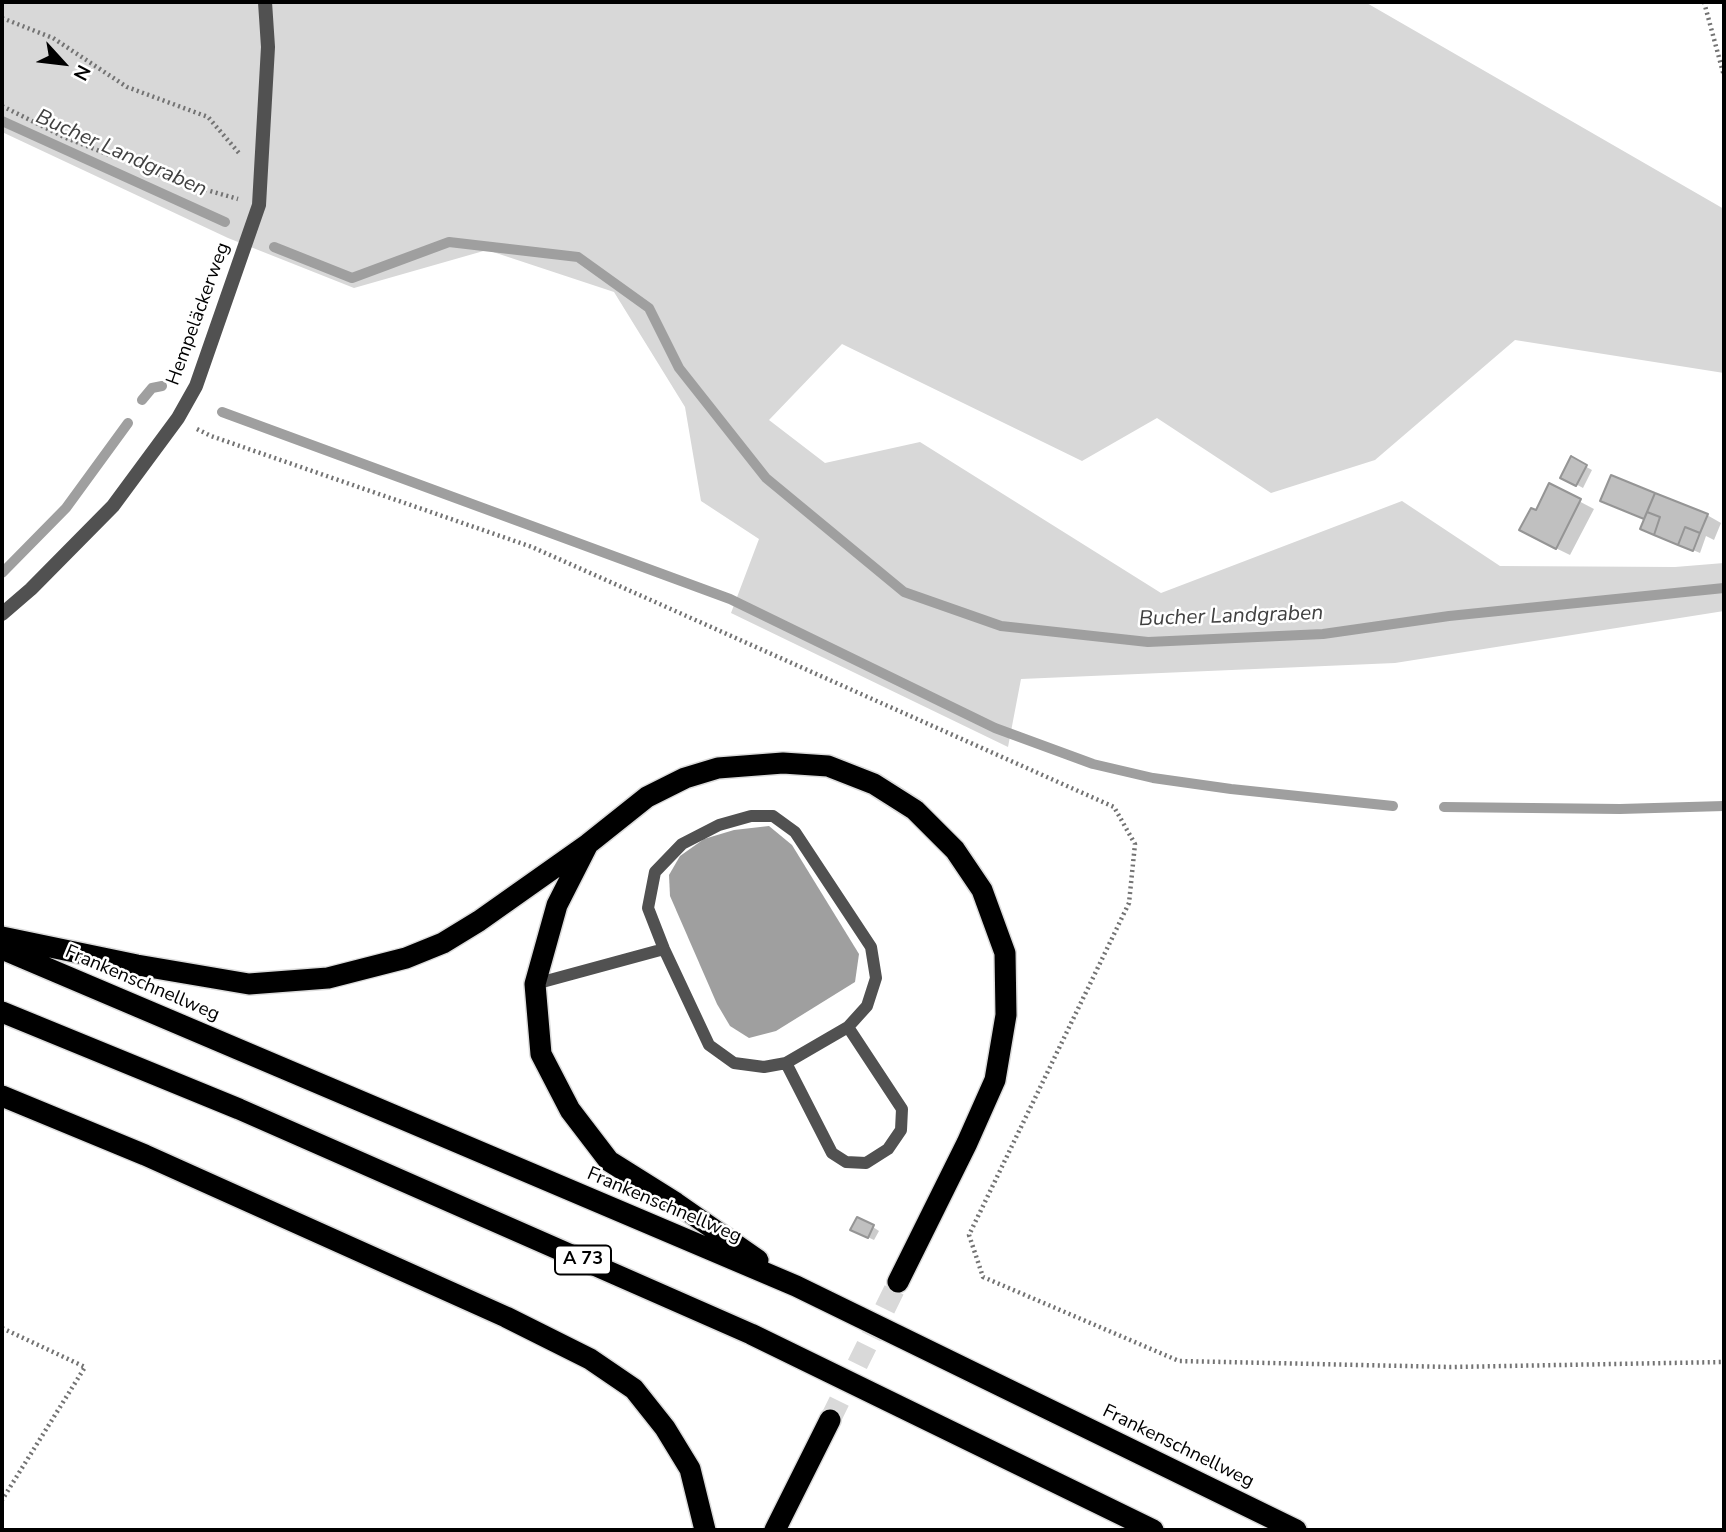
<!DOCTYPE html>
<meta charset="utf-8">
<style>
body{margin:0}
#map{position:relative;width:1726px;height:1532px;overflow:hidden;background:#fff;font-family:"Nunito Sans",sans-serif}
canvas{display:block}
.frame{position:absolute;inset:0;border:4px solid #000;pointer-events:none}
.north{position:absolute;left:28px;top:28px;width:70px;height:70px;-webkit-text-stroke:5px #fff;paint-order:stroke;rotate:117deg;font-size:19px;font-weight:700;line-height:28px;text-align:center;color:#000}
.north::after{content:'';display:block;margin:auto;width:24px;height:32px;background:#000;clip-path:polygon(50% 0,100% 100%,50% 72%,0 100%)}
</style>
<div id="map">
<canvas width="1726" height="1532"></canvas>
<div class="frame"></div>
<div class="north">N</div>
</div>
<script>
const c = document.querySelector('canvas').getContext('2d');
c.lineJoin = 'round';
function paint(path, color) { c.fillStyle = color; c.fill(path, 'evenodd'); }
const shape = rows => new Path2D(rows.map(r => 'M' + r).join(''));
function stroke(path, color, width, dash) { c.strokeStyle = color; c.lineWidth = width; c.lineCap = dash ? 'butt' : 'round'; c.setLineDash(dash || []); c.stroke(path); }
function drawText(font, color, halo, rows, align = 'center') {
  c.font = font + ' "Nunito Sans",sans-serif'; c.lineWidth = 5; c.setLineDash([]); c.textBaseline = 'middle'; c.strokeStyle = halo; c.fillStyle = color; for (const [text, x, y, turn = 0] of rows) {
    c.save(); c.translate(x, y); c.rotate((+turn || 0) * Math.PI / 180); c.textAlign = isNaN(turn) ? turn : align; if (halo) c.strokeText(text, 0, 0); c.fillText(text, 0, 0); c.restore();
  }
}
paint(shape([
 [2,2,1365,2,1724,209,1724,373,1515,340,1375,460,1271,493,1157,418,1082,461,842,344,769,420,825,463,920,442,1161,593,1402,501,1500,566,1675,567,1724,563,1724,611,1395,663,1021,679,1008,747,731,613,759,539,701,501,685,407,614,292,487,250,354,288,228,238,2,132]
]), '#d8d8d8');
paint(shape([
 [769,826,792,845,859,954,855,982,776,1031,749,1038,730,1026,717,1004,670,896,669,875,680,856,704,839,734,830]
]), '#9f9f9f');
paint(shape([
 [1572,459,1592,470,1583,488,1563,477],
 [1612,477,1707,515,1721,523,1714,540,1706,536,1700,553,1662,537,1645,520,1602,500],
 [1550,486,1594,509,1570,555,1535,538,1536,512],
 [873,1227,879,1231,874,1240,859,1233]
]), '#0003');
stroke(shape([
 [2,121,225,222],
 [274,247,352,278,449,242,578,257,649,308,679,368,766,478,904,592,1001,626,1148,642,1323,634,1449,616,1724,588],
 [142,400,152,388,162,386],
 [222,412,730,599,995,728,1093,764,1153,778,1231,789,1393,806],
 [2,573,66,508,128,423],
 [1444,807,1620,809,1724,806]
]), '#9f9f9f', 10);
const building = shape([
 [1571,456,1587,465,1576,486,1560,478,1571,456],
 [1611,475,1655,493,1644,519,1600,501,1611,475],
 [1549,483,1581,499,1556,549,1519,530,1531,508,1536,510,1549,483],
 [1655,493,1708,514,1700,533,1685,527,1678,545,1654,535,1660,517,1647,512,1655,493],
 [1647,512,1660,517,1654,535,1640,529,1647,512],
 [1685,527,1700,533,1693,551,1678,545,1685,527],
 [857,1217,874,1225,868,1238,850,1230,857,1217]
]);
paint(building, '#c0c0c0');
stroke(building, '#959595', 2);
stroke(shape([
 [830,1420,898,1282]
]), '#d9d9d9', 21, [21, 10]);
const motorway = shape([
 [587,846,557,905,535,984,541,1054,570,1110,609,1161,676,1203,758,1260],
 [2,937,137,965,249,984,328,978,406,958,443,943,479,921,588,844,647,797,685,778,718,768,783,763,828,766,874,784,915,810,955,850,982,890,1005,953,1006,1015,995,1080,967,1143,898,1282],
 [2,949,796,1286,1296,1530],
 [2,1012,239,1109,751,1334,1153,1530],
 [2,1096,145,1155,506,1317,590,1359,634,1389,665,1428,690,1469,705,1530],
 [775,1530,830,1420]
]);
stroke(motorway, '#dbdbdb', 24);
stroke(shape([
 [1704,2,1724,76],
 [2,18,53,38,127,87,208,117,239,153],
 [2,106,64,137,175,181,238,199],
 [197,429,211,436,532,547,1114,807,1135,844,1129,903,969,1235,983,1277,1179,1361,1451,1367,1724,1362],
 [2,1328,85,1367,2,1500]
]), '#737373', 4.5, [2, 3.5]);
stroke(shape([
 [751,816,773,816,795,832,871,947,876,978,867,1006,848,1027,786,1063,764,1067,734,1063,709,1045,664,949,648,908,655,872,682,844,719,825,751,816],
 [535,984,664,949],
 [786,1063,832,1153,846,1162,866,1163,888,1149,901,1130,902,1109,848,1027]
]), '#515151', 12);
stroke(shape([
 [2,614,31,589,113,506,178,418,196,386,259,205,268,47,265,2]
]), '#515151', 14);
stroke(motorway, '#000', 21);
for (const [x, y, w] of [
 [583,1260,56]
]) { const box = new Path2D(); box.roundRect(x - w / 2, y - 14.5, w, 29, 5); c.fillStyle = '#fff'; c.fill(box); stroke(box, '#000', 2); }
drawText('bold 18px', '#000', null, [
 ["A 73",583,1260]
]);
drawText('19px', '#000', '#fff', [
 ["Hempeläckerweg",199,314,-70],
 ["Frankenschnellweg",142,984,23],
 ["Frankenschnellweg",664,1206,23],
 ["Frankenschnellweg",1178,1447,26]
]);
drawText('italic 21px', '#404040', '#fff', [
 ["Bucher Landgraben",121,154,24],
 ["Bucher Landgraben",1231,617,-2]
]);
</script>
